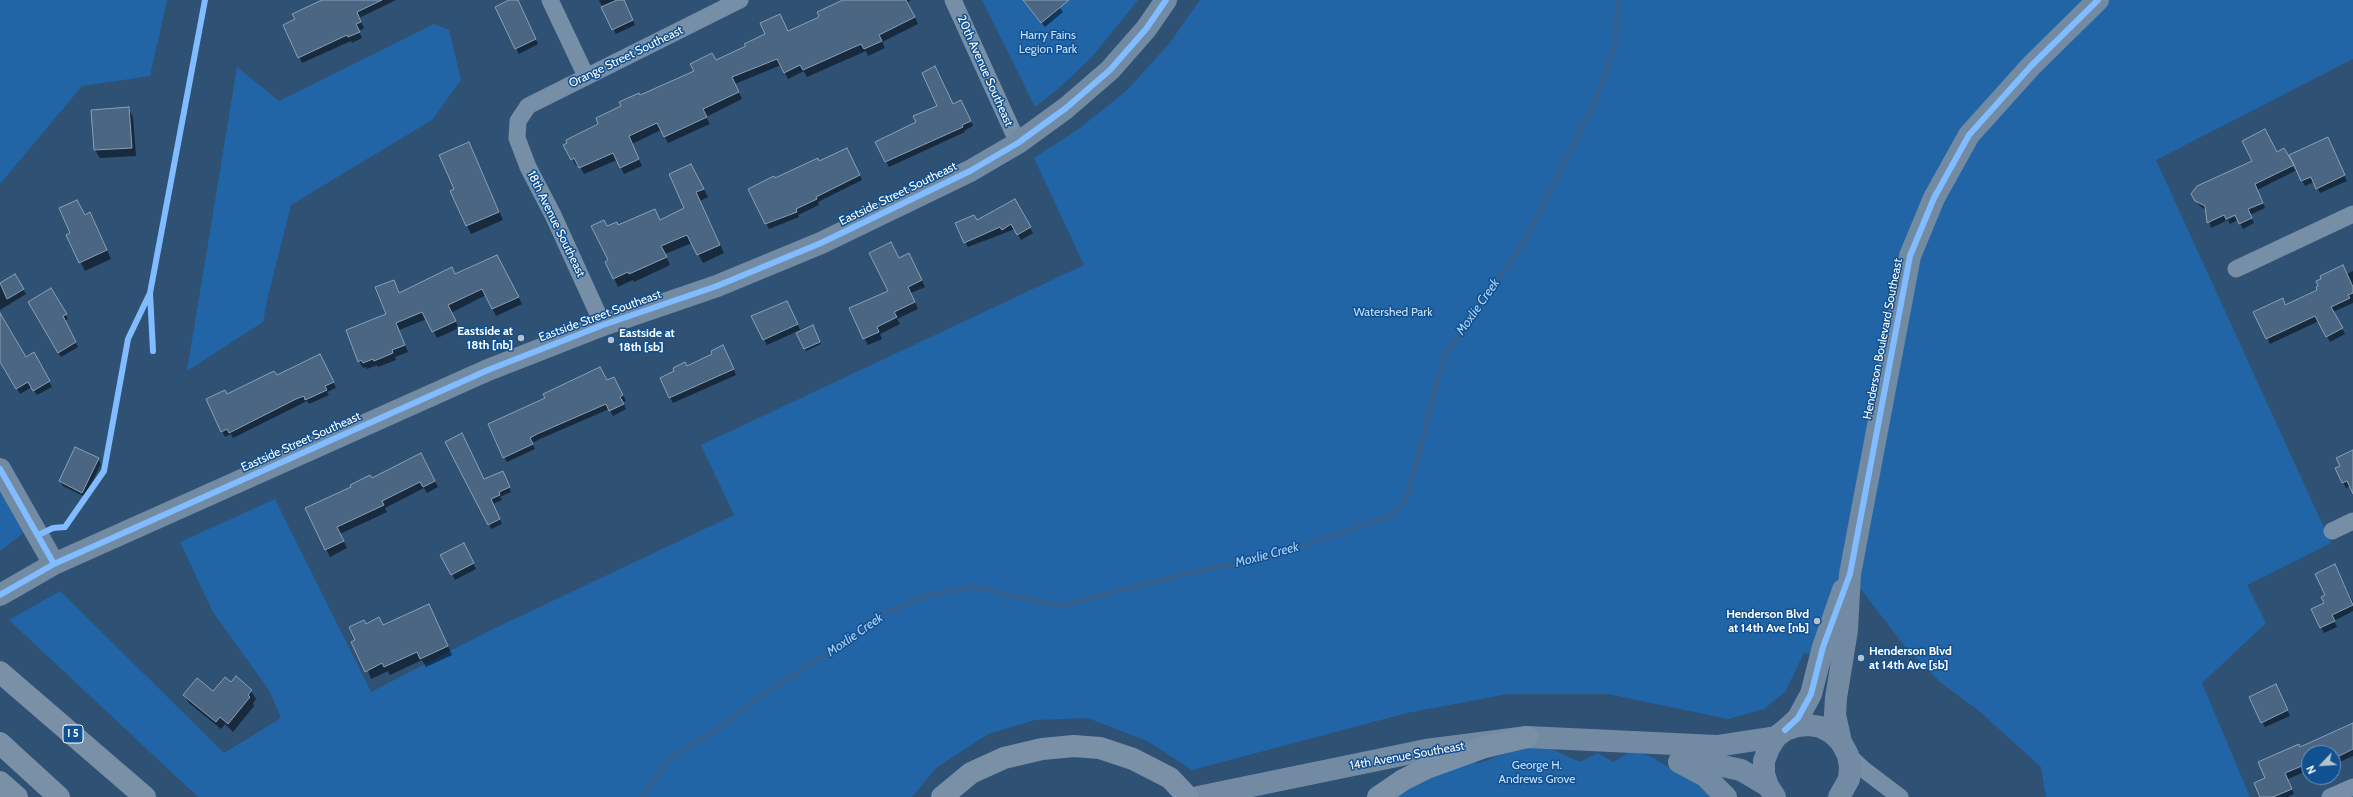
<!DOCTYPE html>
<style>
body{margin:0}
#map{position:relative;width:2353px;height:797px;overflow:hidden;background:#2e5174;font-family:Cabin,sans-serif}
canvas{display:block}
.north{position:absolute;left:2301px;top:745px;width:40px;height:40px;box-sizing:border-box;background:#115091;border:1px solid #7096bd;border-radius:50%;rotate:245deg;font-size:11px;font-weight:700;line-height:16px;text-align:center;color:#fff}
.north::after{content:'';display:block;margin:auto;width:14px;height:18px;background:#b6c2ce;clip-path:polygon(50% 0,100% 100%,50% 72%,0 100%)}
</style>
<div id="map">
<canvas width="2353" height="797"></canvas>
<div class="north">N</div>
</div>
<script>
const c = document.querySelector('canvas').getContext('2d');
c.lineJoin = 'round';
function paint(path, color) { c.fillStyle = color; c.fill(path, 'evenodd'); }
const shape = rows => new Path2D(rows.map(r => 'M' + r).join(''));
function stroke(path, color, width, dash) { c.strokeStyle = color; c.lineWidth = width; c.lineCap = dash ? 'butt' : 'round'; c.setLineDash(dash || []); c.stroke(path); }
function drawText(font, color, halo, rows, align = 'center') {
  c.font = font + ' Cabin,sans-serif'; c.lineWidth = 3; c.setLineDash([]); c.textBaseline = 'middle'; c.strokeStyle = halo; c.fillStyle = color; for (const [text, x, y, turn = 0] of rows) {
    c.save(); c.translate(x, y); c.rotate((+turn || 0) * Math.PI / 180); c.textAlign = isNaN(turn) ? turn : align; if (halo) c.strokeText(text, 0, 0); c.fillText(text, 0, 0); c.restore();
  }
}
paint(shape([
 [0,0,167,0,150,76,82,86,0,184],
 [982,0,1138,0,1092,57,1059,88,1035,107],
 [1200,0,2353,0,2353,59,2156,160,2331,543,2247,585,2266,623,2202,683,2250,797,2046,797,2041,767,1978,710,1941,683,1903,644,1850,575,1820,656,1804,653,1785,692,1764,709,1728,719,1608,694,1508,694,1407,713,1192,770,1149,742,1088,718,1035,720,988,734,936,768,912,797,198,797,9,620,60,591,224,753,281,718,269,690,213,612,180,542,275,499,371,692,489,631,734,515,701,445,1084,265,1034,158,1080,128,1126,91,1169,44],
 [434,24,449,30,461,80,432,120,291,205,268,296,263,322,187,371,237,67,279,101],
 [0,470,33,526,0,551],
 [1545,746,1580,762,1598,753,1613,762,1631,751,1650,756,1717,797,1392,797,1455,761,1480,763,1514,750]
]), '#2265a7');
paint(shape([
 [324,0,396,0,359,18,364,28,359,31,362,38,352,43,351,41,302,63,284,26],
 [599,0,623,0,635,25,616,34],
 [841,0,911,0,908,2,918,24,882,42,885,48,868,56,866,51,807,77,804,71,788,79,781,65,735,84,742,99,706,117,710,124,668,143,661,130,632,144,642,166,624,174,617,160,584,174,579,165,576,166,565,145,639,96,817,19,842,2],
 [1026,0,1054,0,1063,12,1045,27,1028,6],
 [521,8,538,44,519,54,516,48],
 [953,105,964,106,973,126,964,131,965,132,889,167,877,143],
 [128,108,133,117,136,156,100,158,95,150],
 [469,144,503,220,471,234,467,226],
 [2330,144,2347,181,2320,193,2314,182,2305,186,2297,170,2257,190,2265,208,2250,215,2254,223,2243,229,2238,220,2230,224,2228,220,2211,228,2206,210,2200,206,2195,200,2283,150,2295,170],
 [2239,212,2240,214,2225,221,2225,219],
 [850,155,862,180,818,202,819,205,798,215,799,217,769,229,749,189,819,162],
 [695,173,708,197,700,201,724,253,703,263,692,243,665,254,670,265,634,282,633,280,618,287,614,278,609,261,607,227,660,220,685,209],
 [1014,200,1033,233,1021,240,1015,229,968,247,965,242,977,221],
 [85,216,94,222,111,259,85,271,67,235,71,233],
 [899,259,912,261,925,287,911,293,918,309,897,319,900,324,880,334,882,339,868,345,850,308,889,292],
 [501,263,522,304,496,316,486,295,451,313,459,328,437,338,427,319,399,330,408,352,395,357,396,360,378,367,377,365,367,369,366,367,363,368,359,361,387,315,393,281,399,293,455,275],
 [2353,271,2353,303,2333,312,2345,334,2330,342,2319,321,2270,344,2267,338,2282,300,2286,305],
 [15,276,26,294,0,310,0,284],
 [51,289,68,319,65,321,78,347,61,357,29,302],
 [790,307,800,330,767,345,753,317],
 [0,315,26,358,34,354,52,387,37,395,32,387,20,394,0,360],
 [812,327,821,344,806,351,798,333],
 [726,352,736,375,673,403,661,378],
 [323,361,336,388,327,392,329,395,309,404,307,401,233,438,231,434,225,437,222,431,227,395],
 [607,381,617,383,626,401,623,402,626,409,613,416,609,409,540,439,532,443,535,449,507,462,504,457,546,398],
 [2353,451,2353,485,2346,488,2336,468,2341,466],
 [98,459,101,464,85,497,63,486,60,481],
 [424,461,438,487,427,493,424,488,385,508,387,512,340,534,347,548,330,557,307,509,371,479],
 [505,477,511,492,500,497,502,500,493,504,502,524,491,529,489,524,484,480],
 [466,550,476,569,455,580,442,555],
 [2338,571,2353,602,2353,611,2334,621,2337,627,2324,633,2312,610,2326,604,2326,595],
 [433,613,452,655,426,667,422,660,390,675,388,671,371,679,357,640,366,625,383,626],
 [236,678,251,691,256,699,253,703,254,706,233,732,225,724,221,729,189,703,184,695,213,692,231,683],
 [2278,691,2290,716,2265,727,2262,722],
 [2353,724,2353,756,2333,765,2333,753,2309,753,2309,770,2288,779,2294,794,2288,797,2261,797,2266,779,2300,748]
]), '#0007');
stroke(shape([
 [642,797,668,760,724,724,760,696,843,644,876,617,928,595,973,587,1060,606,1189,573,1271,557,1390,516,1407,497,1444,356,1526,239,1595,102,1615,46,1618,0]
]), '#33608e', 5);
const building = shape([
 [322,0,382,0,357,12,361,22,356,24,360,32,348,37,347,35,298,58,283,25,295,19,292,14,322,0],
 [509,0,518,0,536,39,515,49,495,7,509,0],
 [617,0,624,0,633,20,612,30,601,7,617,0],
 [843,0,906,0,915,17,879,35,882,41,864,49,861,44,803,70,800,65,784,73,777,59,732,77,739,92,703,109,707,117,664,137,657,123,629,136,639,159,620,168,613,153,579,168,574,158,571,160,563,145,567,143,566,140,598,124,596,118,621,106,619,102,639,93,640,95,647,92,694,71,690,64,712,53,716,60,746,46,744,44,765,34,760,23,780,14,788,31,817,18,819,16,817,12,843,0],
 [1023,0,1069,0,1041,23,1023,0],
 [935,66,953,104,961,100,971,121,962,125,963,127,885,162,875,142,916,122,913,116,937,106,922,73,935,66],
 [129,107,132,148,94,150,91,110,129,107],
 [2265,129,2277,152,2284,148,2294,165,2289,155,2328,137,2345,175,2316,189,2311,177,2301,181,2294,165,2255,184,2263,203,2248,209,2252,218,2239,224,2235,215,2226,219,2224,215,2207,223,2205,206,2195,201,2191,194,2197,186,2252,161,2242,141,2265,129],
 [469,142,499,212,466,226,450,191,454,189,439,155,469,142],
 [847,148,860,175,816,197,817,199,796,209,797,212,765,224,748,189,774,176,775,178,818,158,819,161,847,148],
 [691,164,704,189,696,192,720,245,697,255,687,235,661,246,667,257,629,274,628,272,613,279,605,262,608,260,591,226,604,220,607,226,617,222,618,225,655,209,660,220,684,208,669,174,691,164],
 [1015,199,1031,227,1017,235,1011,224,1002,230,1000,227,964,243,955,223,974,215,977,220,1015,199],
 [77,200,85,215,90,212,107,250,79,263,66,235,70,233,59,208,77,200],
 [891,242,899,258,909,253,922,280,908,287,915,302,894,312,897,317,877,327,879,332,863,339,849,308,888,291,869,253,891,242],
 [497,255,519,297,492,309,482,289,448,305,456,321,432,332,422,312,396,323,405,345,392,350,393,353,374,361,373,359,363,363,361,360,358,362,346,330,386,314,375,287,394,280,399,293,452,267,455,274,497,255],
 [2343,265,2353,287,2353,293,2348,295,2350,298,2331,307,2343,328,2326,337,2315,316,2266,339,2253,312,2283,298,2285,305,2317,290,2316,287,2318,286,2316,281,2321,279,2320,276,2343,265],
 [15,274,24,289,7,299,0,283,15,274],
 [51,288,67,314,63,316,76,342,58,353,28,302,51,288],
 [787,301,798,324,763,340,751,316,787,301],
 [0,313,26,357,34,352,50,381,33,391,28,382,16,389,0,362,0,313],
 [813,325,820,342,804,349,796,333,813,325],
 [723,345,734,369,669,398,660,378,674,371,673,368,685,362,687,366,712,354,711,351,723,345],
 [320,354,334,382,325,386,327,390,305,400,304,396,296,399,229,433,227,429,221,432,206,399,225,390,227,394,274,371,277,375,320,354],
 [600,367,607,380,614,377,623,395,620,397,624,404,609,411,606,404,537,434,530,438,533,444,503,458,488,424,545,398,543,394,600,367],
 [462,433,484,479,503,471,510,487,499,492,500,495,491,499,500,519,488,525,445,442,462,433],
 [75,447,99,458,82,493,59,481,75,447],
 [2353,450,2353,494,2347,481,2342,483,2335,468,2340,466,2336,458,2353,450],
 [421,453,435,481,423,487,420,482,382,501,384,505,337,527,344,541,325,550,305,508,351,487,350,485,370,475,372,478,421,453],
 [464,543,474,563,451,575,440,555,464,543],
 [2335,564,2353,605,2332,615,2335,621,2320,628,2311,609,2324,603,2321,597,2325,595,2315,574,2335,564],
 [429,604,448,646,420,659,417,652,384,667,382,663,365,672,351,642,355,640,349,627,364,620,366,624,379,617,383,625,429,604],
 [236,676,252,690,248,695,250,697,228,724,220,717,216,722,183,695,197,678,213,691,225,677,231,682,236,676],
 [2276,684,2288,710,2261,723,2249,697,2276,684],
 [2353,723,2353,749,2333,759,2333,753,2309,753,2309,763,2285,773,2292,789,2273,797,2260,797,2254,783,2265,778,2258,762,2299,744,2300,747,2353,723]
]);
paint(building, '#4a6682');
stroke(building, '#8ba0b5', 1);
stroke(shape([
 [550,0,586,76],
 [953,0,1018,143],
 [2236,269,2353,214],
 [603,325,553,215,528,167,517,138,518,121,528,106,740,0],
 [2332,531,2353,521],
 [1848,755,1863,769,1900,797],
 [2330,797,2353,787]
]), '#768fa7', 17);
stroke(shape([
 [0,469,54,564],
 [0,595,54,564,488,370,603,325,717,286,821,243,970,171,1018,143,1066,108,1110,70,1146,29,1166,0],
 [1785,730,1798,718,1811,694,1823,647,1843,590],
 [1841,742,1835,715,1836,698,1847,630,1850,574,1910,256,1934,198,1969,135,2031,66,2098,0],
 [1681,757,1741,770,1768,786],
 [1679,762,1705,776,1726,797],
 [1198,797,1426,750,1527,737,1717,746,1776,737],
 [1775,797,1768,786,1764,774,1764,761,1769,748,1776,737,1785,730,1797,726,1809,725,1821,727,1832,733,1841,742,1848,755,1850,767,1849,779,1839,797]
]), '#728ba3', 22);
stroke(shape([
 [0,672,145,797],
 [0,743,59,797],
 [0,782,17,797],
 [942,797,971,773,1004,758,1042,749,1074,746,1100,748,1133,759,1170,778,1188,797],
 [1378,797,1403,780,1427,768,1485,747,1527,737]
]), '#7990a7', 22);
stroke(shape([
 [153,351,150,293,205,0],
 [0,469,54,564],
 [38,535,53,528,65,527,104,471,128,339,149,295],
 [0,595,54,564,488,370,603,325,717,286,821,243,970,171,1018,143,1066,108,1110,70,1146,29,1166,0],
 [1785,730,1798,718,1811,694,1823,647,1850,574,1910,256,1934,198,1969,135,2031,66,2098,0]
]), '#80bcff', 6);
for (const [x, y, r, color] of [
 [521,338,4,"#b6c2ce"],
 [611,340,4,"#b6c2ce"],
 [1817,621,4,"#b6c2ce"],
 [1861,658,4,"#b6c2ce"]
]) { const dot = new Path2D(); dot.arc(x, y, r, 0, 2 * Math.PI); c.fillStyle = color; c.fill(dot); stroke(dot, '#115091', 1.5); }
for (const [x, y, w] of [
 [73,734,20]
]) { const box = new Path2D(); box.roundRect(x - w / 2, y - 9, w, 18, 3); c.fillStyle = '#115091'; c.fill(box); stroke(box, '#fff', 1); }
drawText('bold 11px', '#fff', null, [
 ["I 5",73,734]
]);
drawText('12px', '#c5e1fd', '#115091', [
 ["Harry Fains",1048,35],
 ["Legion Park",1048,49],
 ["Watershed Park",1393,312],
 ["George H.",1537,765],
 ["Andrews Grove",1537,779]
]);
drawText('12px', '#fff', '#115091', [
 ["Orange Street Southeast",626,57,-26],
 ["20th Avenue Southeast",985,71,66],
 ["Eastside Street Southeast",898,194,-26],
 ["18th Avenue Southeast",556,224,64],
 ["Eastside Street Southeast",600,316,-20],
 ["Henderson Boulevard Southeast",1883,339,-79],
 ["Eastside Street Southeast",301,442,-24],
 ["14th Avenue Southeast",1407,756,-10]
]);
drawText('bold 12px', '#fff', '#115091', [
 ["Eastside at",513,331],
 ["18th [nb]",513,345],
 ["Eastside at",619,333,"left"],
 ["18th [sb]",619,347,"left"],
 ["Henderson Blvd",1809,614],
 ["at 14th Ave [nb]",1809,628],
 ["Henderson Blvd",1869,651,"left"],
 ["at 14th Ave [sb]",1869,665,"left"]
], 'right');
drawText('italic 13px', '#a9d2f9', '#115091', [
 ["Moxlie Creek",1478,307,-55],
 ["Moxlie Creek",1267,555,-15],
 ["Moxlie Creek",855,635,-35]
]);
</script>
